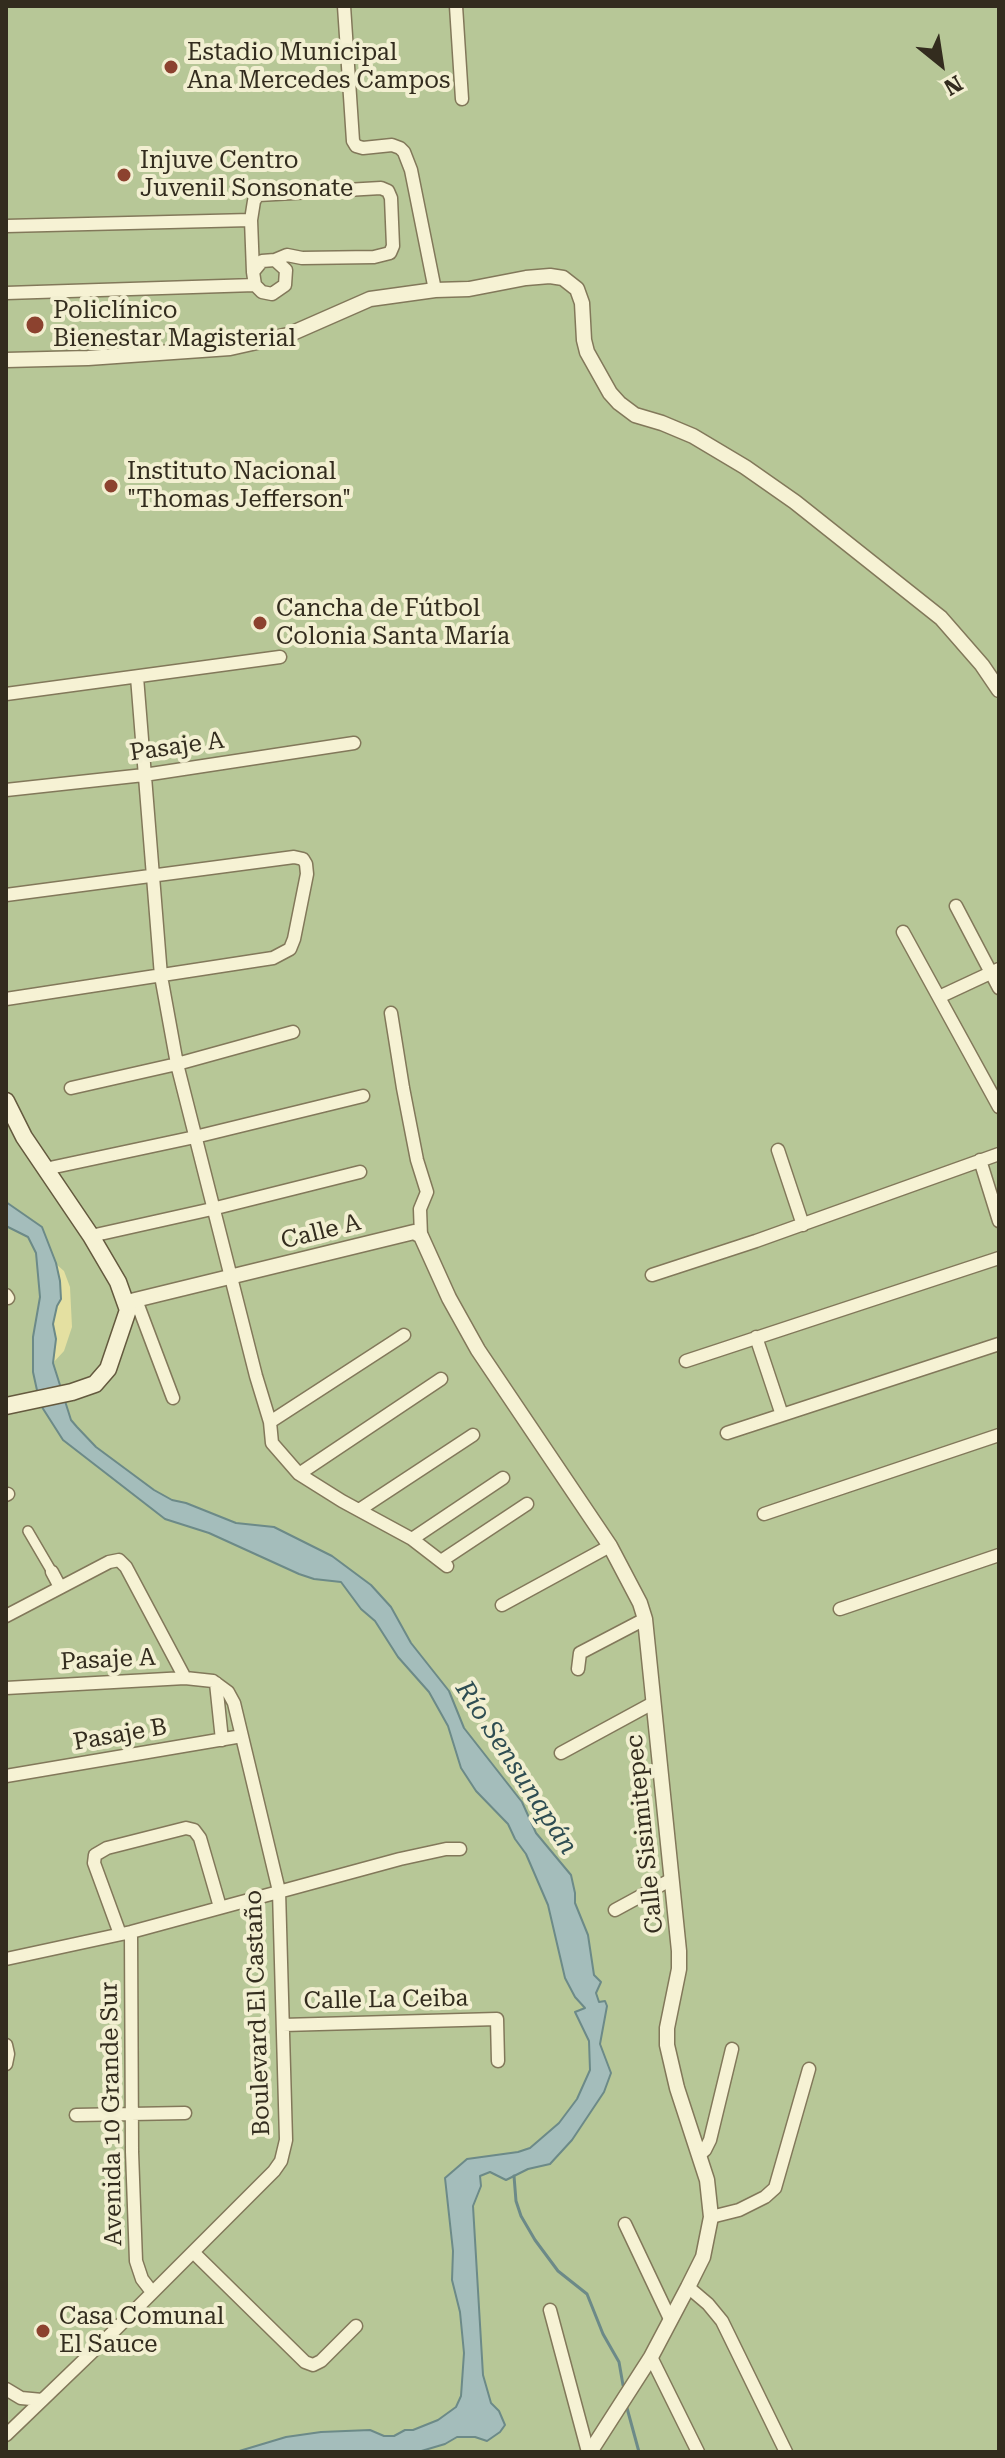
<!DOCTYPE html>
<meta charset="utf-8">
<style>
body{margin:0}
#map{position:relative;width:1005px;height:2458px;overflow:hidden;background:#eae6c2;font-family:"Roboto Serif",serif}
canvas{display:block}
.frame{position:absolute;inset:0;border:8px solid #332c1e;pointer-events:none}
.north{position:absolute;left:901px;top:24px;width:80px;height:80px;-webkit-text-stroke:6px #f2efd1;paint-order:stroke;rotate:150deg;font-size:22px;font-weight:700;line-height:32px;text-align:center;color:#332c1e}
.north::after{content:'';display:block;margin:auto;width:28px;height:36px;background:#332c1e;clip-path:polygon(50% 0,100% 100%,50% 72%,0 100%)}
</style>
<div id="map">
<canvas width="1005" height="2458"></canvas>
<div class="frame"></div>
<div class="north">N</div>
</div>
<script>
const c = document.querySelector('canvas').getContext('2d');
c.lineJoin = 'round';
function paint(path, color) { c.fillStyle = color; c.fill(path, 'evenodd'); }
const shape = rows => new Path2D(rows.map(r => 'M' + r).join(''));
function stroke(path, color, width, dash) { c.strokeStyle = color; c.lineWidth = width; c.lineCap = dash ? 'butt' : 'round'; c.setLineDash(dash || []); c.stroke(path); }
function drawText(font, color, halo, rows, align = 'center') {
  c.font = font + ' "Roboto Serif",serif'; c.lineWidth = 8; c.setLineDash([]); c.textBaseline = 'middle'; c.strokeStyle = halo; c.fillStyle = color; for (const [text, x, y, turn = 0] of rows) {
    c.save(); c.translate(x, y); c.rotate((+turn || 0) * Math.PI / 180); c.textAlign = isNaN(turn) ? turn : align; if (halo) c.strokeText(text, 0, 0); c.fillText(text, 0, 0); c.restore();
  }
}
paint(shape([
 [6,6,999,6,999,2452,6,2452]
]), '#b7c797');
paint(shape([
 [56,1264,64,1271,70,1287,72,1327,64,1351,53,1363,55,1351,53,1324,60,1281]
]), '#e4e0a1');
const water = shape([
 [6,1202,42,1227,56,1263,60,1281,61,1299,57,1306,53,1324,56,1339,53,1363,71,1420,77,1427,96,1447,154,1490,172,1500,186,1503,236,1523,274,1527,332,1556,371,1585,391,1607,411,1643,449,1691,464,1728,522,1802,536,1833,571,1875,575,1893,575,1903,588,1935,594,1975,601,1982,596,1993,599,2002,605,2001,607,2006,600,2044,611,2073,604,2092,572,2140,550,2164,528,2169,506,2180,490,2172,480,2176,481,2186,473,2206,483,2375,491,2403,499,2411,505,2425,500,2432,487,2441,475,2437,457,2437,445,2444,418,2452,236,2452,286,2437,321,2432,370,2430,384,2436,394,2436,405,2430,413,2430,438,2420,456,2407,461,2396,464,2353,460,2312,452,2280,453,2251,445,2178,467,2159,518,2152,530,2148,559,2123,577,2099,590,2070,589,2041,575,2012,585,2008,575,1997,565,1978,548,1905,526,1854,515,1839,508,1824,476,1791,461,1768,448,1726,429,1692,398,1657,375,1621,361,1609,341,1582,314,1579,299,1574,209,1533,165,1519,63,1440,40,1404,33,1372,33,1337,40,1297,36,1253,28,1237,6,1226,6,1202]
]);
paint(water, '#a4bdbb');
stroke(water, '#6c8a88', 2);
stroke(shape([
 [514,2176,516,2201,521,2216,535,2240,558,2271,587,2294,603,2334,619,2362,623,2385],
 [627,2408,639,2452]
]), '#6c8a88', 3);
const pedestrian = shape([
 [28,1531,52,1572]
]);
const minor = shape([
 [344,6,353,141,356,146,363,148,392,145,400,148,404,152,411,170,435,290],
 [456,6,462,99],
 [6,226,251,220],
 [253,272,251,220,254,201,258,195,381,188,388,191,391,198,393,246,390,253,374,257,302,258,287,255,275,260],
 [6,293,255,285,262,292,272,294,285,285,286,270,275,260,262,261,253,272,255,285],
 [137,677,161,976,177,1064,256,1376,270,1422,272,1443,299,1474,342,1501,412,1539,447,1566],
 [6,694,280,657],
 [6,790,144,775,354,743],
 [6,895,294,857,303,859,306,864,307,874,294,939,290,949,273,958,6,999],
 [956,906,999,988],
 [903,932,999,1107],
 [939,997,999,969],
 [391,1013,403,1088,417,1160,427,1192,420,1209,421,1236],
 [71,1088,177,1064,293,1032],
 [778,1150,803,1225],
 [980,1160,999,1221],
 [45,1169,195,1137,363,1096],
 [91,1236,212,1209,360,1172],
 [652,1275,756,1241,999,1154],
 [6,1295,8,1298],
 [136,1300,173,1398],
 [756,1337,782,1415],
 [686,1361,999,1258],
 [270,1422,404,1335],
 [727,1433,999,1344],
 [299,1474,441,1379],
 [6,1495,8,1494],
 [359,1510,473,1435],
 [764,1514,999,1435],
 [412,1539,503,1478],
 [441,1561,527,1504],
 [52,1572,60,1587],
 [502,1605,610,1546],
 [840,1609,999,1555],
 [6,1616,109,1562,119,1560,126,1567,185,1678],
 [578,1669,580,1653,645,1619],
 [216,1683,222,1740],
 [6,1688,185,1678,213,1681,228,1692,234,1703,279,1891,286,2140,281,2161,274,2171,112,2333,6,2435],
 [561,1753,653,1703],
 [6,1776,242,1736],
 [615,1910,672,1879],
 [131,1932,132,2152,136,2261,142,2279,152,2292],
 [120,1934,94,1863,95,1855,107,1848,186,1828,194,1830,200,1838,220,1907],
 [6,1959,131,1932,400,1859,446,1849,460,1849],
 [283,2025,497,2019,498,2061],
 [6,2045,8,2054,6,2064],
 [76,2115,185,2113],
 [699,2155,705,2150,710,2140,732,2049],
 [711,2217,739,2210,765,2197,775,2188,809,2069],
 [625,2224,670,2319],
 [194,2253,305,2362,313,2365,321,2361,356,2326],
 [688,2287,708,2304,722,2321,786,2452],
 [550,2310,588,2452],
 [651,2357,698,2452],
 [6,2389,21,2398,42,2400]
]);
const tertiary = shape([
 [6,360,88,358,230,348,288,335,370,299,435,290,469,289,526,278,550,276,563,278,577,289,582,303,584,340,587,352,610,393,619,403,635,415,662,423,693,436,745,467,795,502,941,618,982,665,999,690],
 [127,1302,414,1232,421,1236,449,1298,478,1350,610,1546,640,1603,645,1619,679,1951,679,1969,667,2028,667,2045,677,2088,707,2180,711,2217,703,2257,688,2287,651,2357,590,2452]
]);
const secondary = shape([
 [6,1101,24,1137,91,1236,118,1282,128,1310,108,1369,95,1384,72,1392,6,1406]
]);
stroke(pedestrian, '#82785a', 12);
stroke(minor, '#82785a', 15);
stroke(tertiary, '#82785a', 17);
stroke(secondary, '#64593e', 19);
stroke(pedestrian, '#f6f2d4', 9);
stroke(minor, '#f6f2d4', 12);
stroke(tertiary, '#f6f2d4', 14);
stroke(secondary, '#f6f2d4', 16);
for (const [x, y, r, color] of [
 [171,67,8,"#8c422f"],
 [124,175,8,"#8c422f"],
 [35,325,10,"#8c422f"],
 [111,486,8,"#8c422f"],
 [260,623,8,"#8c422f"],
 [43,2331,8,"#8c422f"]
]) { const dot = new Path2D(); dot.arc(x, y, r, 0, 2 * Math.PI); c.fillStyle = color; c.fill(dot); stroke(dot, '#f2efd1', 3); }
drawText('24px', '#332c1e', '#f2efd1', [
 ["Estadio Municipal",187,53],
 ["Ana Mercedes Campos",187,81],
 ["Injuve Centro",140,161],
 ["Juvenil Sonsonate",140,189],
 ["Policlínico",53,311],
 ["Bienestar Magisterial",53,339],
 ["Instituto Nacional",127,472],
 ["\"Thomas Jefferson\"",127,500],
 ["Cancha de Fútbol",276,609],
 ["Colonia Santa María",276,637],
 ["Casa Comunal",59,2317],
 ["El Sauce",59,2345]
], 'left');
drawText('24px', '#332c1e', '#f2efd1', [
 ["Pasaje A",177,747,-8],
 ["Calle A",321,1232,-14],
 ["Pasaje A",108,1660,-3],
 ["Pasaje B",120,1735,-10],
 ["Calle Sisimitepec",645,1834,-96],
 ["Calle La Ceiba",386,2000,-1],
 ["Boulevard El Castaño",258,2013,-92],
 ["Avenida 10 Grande Sur",112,2114,-91]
]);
drawText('italic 26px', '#2e4d52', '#f2efd1', [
 ["Río Sensunapán",516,1768,57]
]);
</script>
